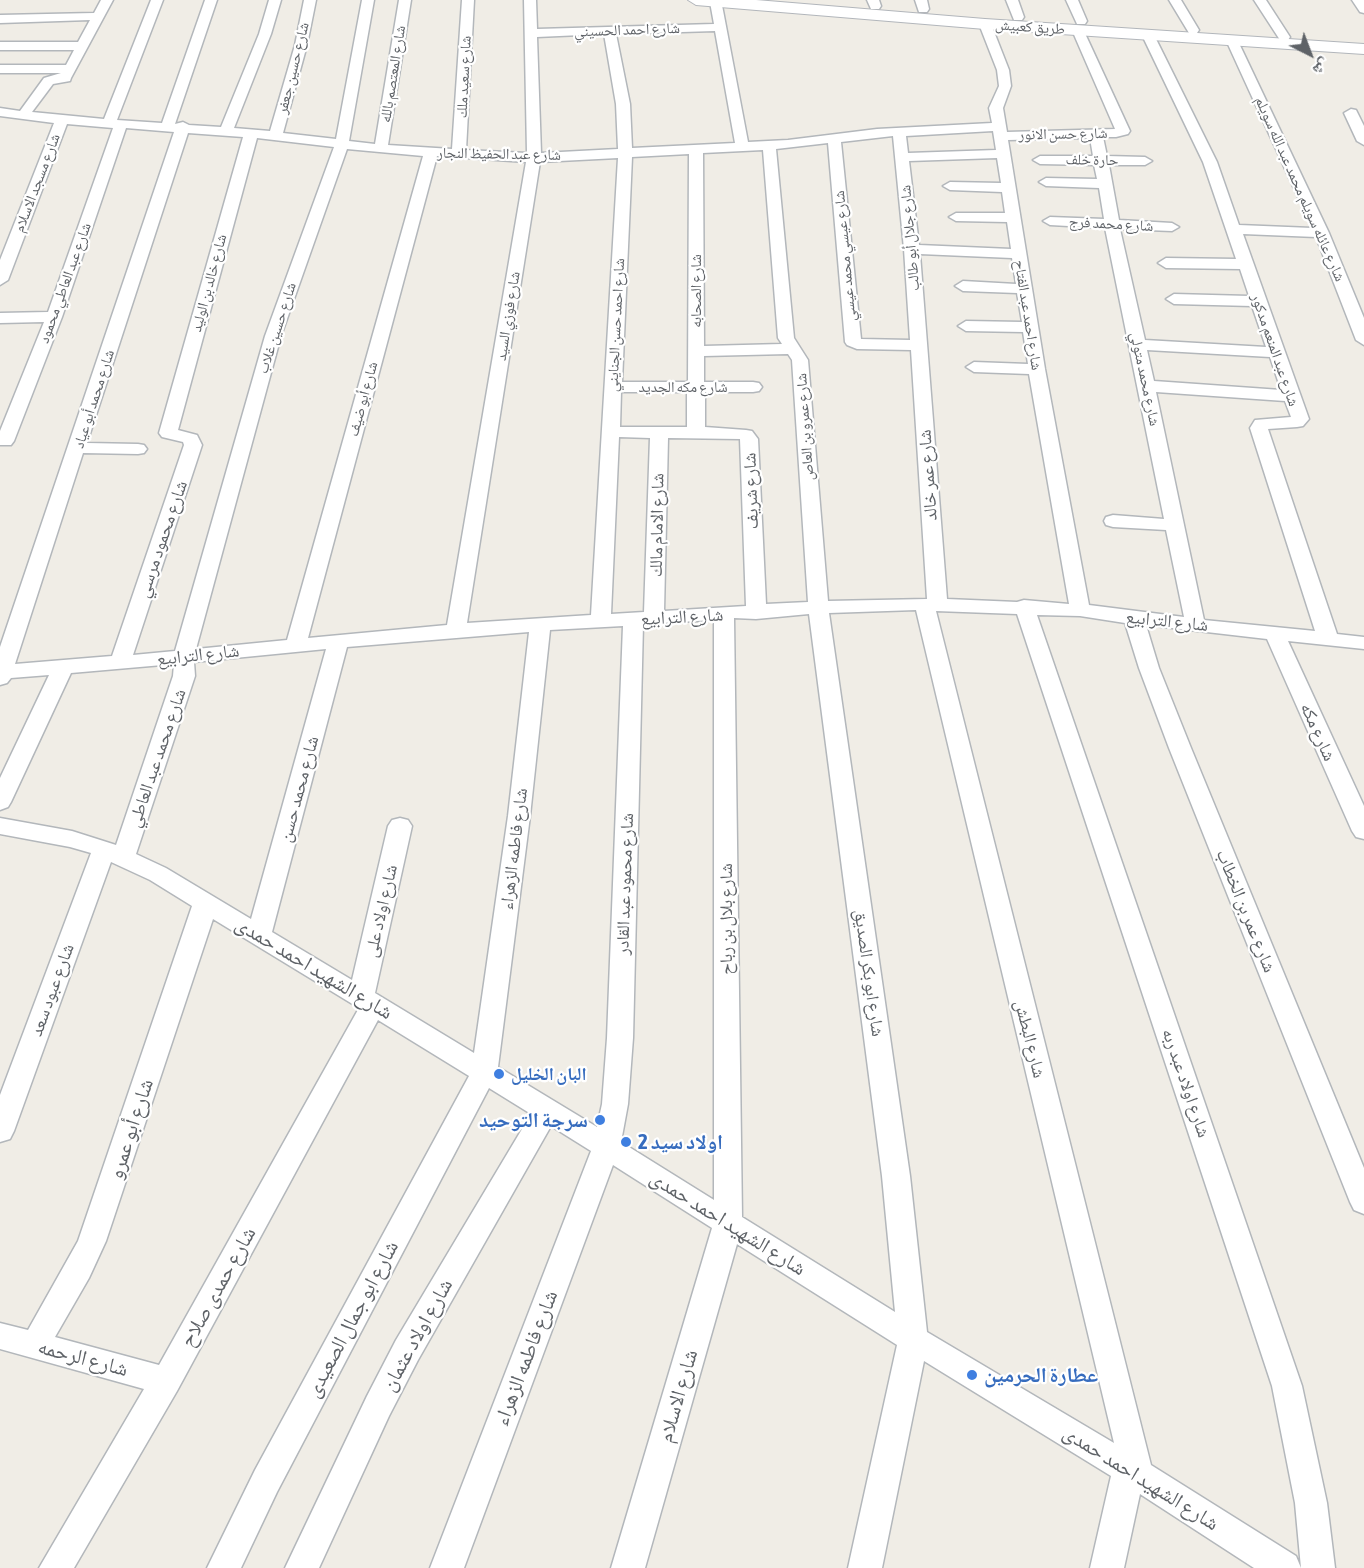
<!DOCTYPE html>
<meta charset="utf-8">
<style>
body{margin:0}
#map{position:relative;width:1364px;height:1568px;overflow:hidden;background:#f0ede6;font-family:"Asap Condensed","Noto Naskh Arabic",sans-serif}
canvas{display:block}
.north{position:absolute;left:1280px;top:24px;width:60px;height:60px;-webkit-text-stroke:4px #fff;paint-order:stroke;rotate:138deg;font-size:16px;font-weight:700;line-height:24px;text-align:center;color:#5e6267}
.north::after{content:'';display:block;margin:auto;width:21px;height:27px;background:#5e6267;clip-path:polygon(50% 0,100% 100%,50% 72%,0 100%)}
</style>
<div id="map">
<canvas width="1364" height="1568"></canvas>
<div class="north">ش</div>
</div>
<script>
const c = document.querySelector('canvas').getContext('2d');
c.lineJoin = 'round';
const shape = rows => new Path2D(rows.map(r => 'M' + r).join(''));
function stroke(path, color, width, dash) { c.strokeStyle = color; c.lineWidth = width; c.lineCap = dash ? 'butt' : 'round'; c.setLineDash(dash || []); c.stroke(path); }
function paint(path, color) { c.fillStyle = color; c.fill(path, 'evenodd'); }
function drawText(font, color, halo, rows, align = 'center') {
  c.font = font + ' "Asap Condensed","Noto Naskh Arabic",sans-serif'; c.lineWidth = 4.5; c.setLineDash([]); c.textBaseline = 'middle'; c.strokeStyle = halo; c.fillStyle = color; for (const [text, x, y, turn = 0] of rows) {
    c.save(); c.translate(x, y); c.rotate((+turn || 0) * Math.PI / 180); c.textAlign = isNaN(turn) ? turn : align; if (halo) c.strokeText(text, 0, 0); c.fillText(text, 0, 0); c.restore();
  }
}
const street = shape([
 [101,0,113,0,71,78,70,81,53,84,32,112,104,119,151,0,163,0,117,120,162,123,205,0,217,0,175,124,183,122,189,125,221,127,259,34,269,0,281,0,271,34,234,128,270,131,295,45,304,0,316,0,307,45,283,133,336,139,362,0,374,0,349,141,375,144,399,0,411,0,388,145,452,149,462,0,474,0,466,150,527,153,524,0,536,0,537,29,714,24,710,2,721,0,748,142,788,140,877,129,992,123,989,108,999,86,997,70,979,24,985,20,991,24,1009,70,1011,86,1003,108,1007,132,1115,129,1072,30,1078,26,1082,27,1130,131,1128,134,1116,137,1103,137,1107,156,1145,157,1152,161,1145,165,1109,165,1119,220,1172,223,1179,227,1172,231,1120,229,1145,340,1266,347,1252,306,1174,304,1166,299,1174,294,1249,296,1240,269,1166,268,1158,263,1166,258,1236,259,1203,162,1142,35,1148,31,1154,35,1217,162,1239,225,1312,228,1226,40,1228,37,1236,37,1329,233,1364,318,1364,345,1356,340,1316,237,1243,234,1309,419,1303,426,1297,427,1268,429,1337,634,1364,637,1364,649,1288,641,1364,806,1364,839,1356,837,1352,831,1267,639,1146,625,1159,668,1191,748,1364,1168,1364,1214,1354,1210,1350,1202,1169,748,1139,668,1125,623,1080,616,1037,615,1302,1386,1327,1503,1335,1568,1301,1568,1295,1503,1272,1386,1017,614,936,611,1151,1465,1296,1556,1301,1568,1254,1568,1140,1494,1124,1568,1090,1568,1111,1476,924,1361,882,1568,848,1568,897,1345,737,1244,645,1568,611,1568,712,1228,613,1165,464,1568,430,1568,591,1151,551,1126,418,1360,389,1416,319,1568,285,1568,367,1396,396,1340,531,1114,489,1088,277,1492,241,1568,207,1568,255,1470,469,1076,378,1020,177,1391,74,1568,39,1568,144,1389,0,1349,0,1323,28,1330,78,1241,192,906,150,880,111,862,14,1131,10,1139,0,1142,0,1095,91,853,70,847,0,834,0,818,72,831,116,845,173,676,174,664,71,673,11,802,8,807,0,810,0,778,49,675,11,678,7,683,0,685,0,647,174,132,126,128,62,317,14,441,11,445,0,445,0,431,44,322,0,323,0,313,48,312,113,128,67,124,8,280,0,285,0,260,54,123,0,116,0,108,20,111,44,78,61,73,0,73,0,65,66,65,74,50,0,50,0,42,78,42,90,20,0,23,0,15,94,13,101,0],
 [715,31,735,143,632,148,630,104,616,34,715,31],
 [604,34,616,104,618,149,541,153,537,37,604,34],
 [993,131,996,150,908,153,906,136,993,131],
 [188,133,243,137,159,433,162,437,183,442,184,445,112,656,15,664,83,453,138,454,144,453,147,449,144,445,138,444,87,443,188,133],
 [893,136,904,249,910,340,861,339,841,142,893,136],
 [257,138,334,147,265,336,175,651,133,655,202,445,197,435,178,430,257,138],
 [1090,138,1093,156,1040,156,1033,160,1040,164,1094,165,1097,179,1046,178,1039,182,1046,186,1099,188,1104,219,1050,217,1043,221,1050,225,1105,228,1164,519,1113,515,1106,517,1104,521,1106,525,1113,527,1166,530,1184,617,1089,605,1045,369,1008,140,1090,138],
 [828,143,845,342,847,345,857,349,911,350,927,599,828,601,808,360,794,338,776,149,828,143],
 [347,149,423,156,287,640,196,649,281,336,347,149],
 [763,150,778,338,782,344,704,346,703,153,763,150],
 [689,154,688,382,622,382,632,157,689,154],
 [437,156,526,162,447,625,308,638,437,156],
 [618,158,591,615,467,623,540,162,618,158],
 [997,158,1001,183,950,182,943,186,950,190,1002,192,1005,213,956,213,949,217,956,221,1007,222,1011,249,919,245,909,161,997,158],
 [920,254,1012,258,1016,284,963,281,955,286,963,291,1017,293,1022,322,966,321,958,326,966,331,1023,332,1028,364,974,362,966,367,974,372,1029,374,1069,604,1024,600,1017,602,947,599,920,254],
 [1147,350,1270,357,1281,390,1154,381,1147,350],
 [788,354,792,360,808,602,766,604,758,439,752,431,746,430,705,427,705,392,753,392,759,391,762,387,759,383,753,382,704,382,704,356,788,354],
 [621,392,687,392,687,427,620,427,621,392],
 [1156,392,1285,401,1291,417,1255,420,1250,428,1315,631,1204,620,1156,392],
 [619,437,650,438,644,612,611,614,619,437],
 [668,438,740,439,746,606,664,611,668,438],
 [916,610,1114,1443,927,1332,910,1176,829,613,916,610],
 [809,614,882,1176,895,1312,742,1217,734,618,756,619,809,614],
 [714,620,714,1200,621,1142,628,1104,633,1038,643,624,714,620],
 [623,626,607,1038,602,1104,597,1127,498,1067,530,816,550,630,623,626],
 [529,632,508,816,474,1053,375,993,412,826,408,820,400,818,392,820,388,826,352,980,272,932,347,647,529,632],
 [326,649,251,919,166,868,136,854,195,676,194,662,326,649],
 [213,919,359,1008,159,1365,55,1337,89,1278,106,1241,213,919],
 [867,0,879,0,881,6,879,9,871,9,867,0],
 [915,0,927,0,929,9,927,12,919,12,915,0],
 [1006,0,1018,0,1024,17,1022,20,1014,20,1006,0],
 [1066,0,1078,0,1087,21,1085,24,1077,24,1066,0],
 [1169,0,1181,0,1199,30,1197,33,1189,33,1169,0],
 [1254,0,1266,0,1290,37,1288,40,1280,40,1254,0],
 [1352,0,1364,0,1364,13,1360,12,1352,0],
 [1351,109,1356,110,1364,126,1364,145,1357,141,1344,113,1351,109]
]);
const secondary = shape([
 [688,0,756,0,985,19,1364,44,1364,54,985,29,696,5,688,0]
]);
stroke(street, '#b3b7bb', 3);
stroke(secondary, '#b2b6bb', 2);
paint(street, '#fff');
paint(secondary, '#fff');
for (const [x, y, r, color] of [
 [499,1074,6,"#3f7fe0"],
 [600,1120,6,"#3f7fe0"],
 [626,1142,6,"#3f7fe0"],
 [972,1375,6,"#3f7fe0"]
]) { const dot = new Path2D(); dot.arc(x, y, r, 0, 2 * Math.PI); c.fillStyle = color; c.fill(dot); stroke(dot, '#fff', 2); }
drawText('15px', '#5e6267', '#fff', [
 ["طريق كعبيش",1030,27,4],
 ["شارع احمد الحسيني",627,30,-2],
 ["شارع حسين جعفر",293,68,-76],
 ["شارع المعتصم بالله",393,74,-81],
 ["شارع سعيد ملك",464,77,-87],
 ["شارع حسن الانور",1063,134,-1],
 ["شارع عبد الحفيظ النجار",499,154,1],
 ["حارة خلف",1092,160,1],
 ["شارع مسجد الاسلام",37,183,-69],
 ["شارع عائله سويلم محمد عبد الله سويلم",1300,189,66],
 ["شارع محمد فرج",1111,224,3],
 ["شارع جلال أبو طالب",910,238,-95],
 ["شارع عيسي محمد عيسي",845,256,-95],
 ["شارع عبد العاطي محمود",65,283,-70],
 ["شارع خالد بن الوليد",209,283,-75],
 ["شارع الصحابه",696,291,-90],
 ["شارع احمد عبد الفتاح",1028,315,81],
 ["شارع فوزي السيد",508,316,-81],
 ["شارع احمد حسن الجنايني",616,325,-87],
 ["شارع حسين غلاب",277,328,-72],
 ["شارع عبد المنعم مدكور",1275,350,71],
 ["شارع محمد متولي",1145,379,78],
 ["شارع مكه الجديد",683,387],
 ["شارع محمد أبو عياد",94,399,-72],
 ["شارع أبو ضيف",363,399,-75],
 ["شارع عمرو بن العاص",805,427,-94]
]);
drawText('18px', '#5e6267', '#fff', [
 ["شارع عمر خالد",928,475,-94],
 ["شارع شريف",751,491,-92],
 ["شارع الامام مالك",657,525,-89],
 ["شارع محمود مرسي",162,539,-71],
 ["شارع الترابيع",682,617,-3],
 ["شارع الترابيع",1167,621,6],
 ["شارع الترابيع",198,655,-6],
 ["شارع مكه",1318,732,66],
 ["شارع محمد عبد العاطي",157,758,-71],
 ["شارع محمد حسن",299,789,-75],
 ["شارع فاطمه الزهراء",514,849,-83],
 ["شارع محمود عبد القادر",625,884,-88],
 ["شارع اولاد على",381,911,-77],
 ["شارع عمر بن الخطاب",1246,911,68],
 ["شارع بلال بن رباح",726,919,-90],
 ["شارع ابو بكر الصديق",869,973,82],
 ["شارع عبود سعد",52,990,-70],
 ["شارع البطش",1030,1039,76],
 ["شارع اولاد عبد ربه",1186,1083,71]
]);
drawText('bold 18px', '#366cbe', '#fff', [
 ["البان الخليل",511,1074]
], 'left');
drawText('21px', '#5e6267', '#fff', [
 ["شارع الشهيد احمد حمدى",314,968,31],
 ["شارع أبو عمرو",131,1129,-72],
 ["شارع الشهيد احمد حمدى",728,1223,32],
 ["شارع حمدى صلاح",218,1287,-61],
 ["شارع ابو جمال الصعيدى",352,1319,-62],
 ["شارع اولاد عثمان",417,1335,-61],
 ["شارع الرحمه",83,1358,15],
 ["شارع فاطمه الزهراء",526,1358,-69],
 ["شارع الاسلام",678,1396,-74],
 ["شارع الشهيد احمد حمدى",1141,1478,32]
]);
drawText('bold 21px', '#366cbe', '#fff', [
 ["سرجة التوحيد",588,1120,"right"],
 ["اولاد سيد 2",638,1142],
 ["عطارة الحرمين",984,1375]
], 'left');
</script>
